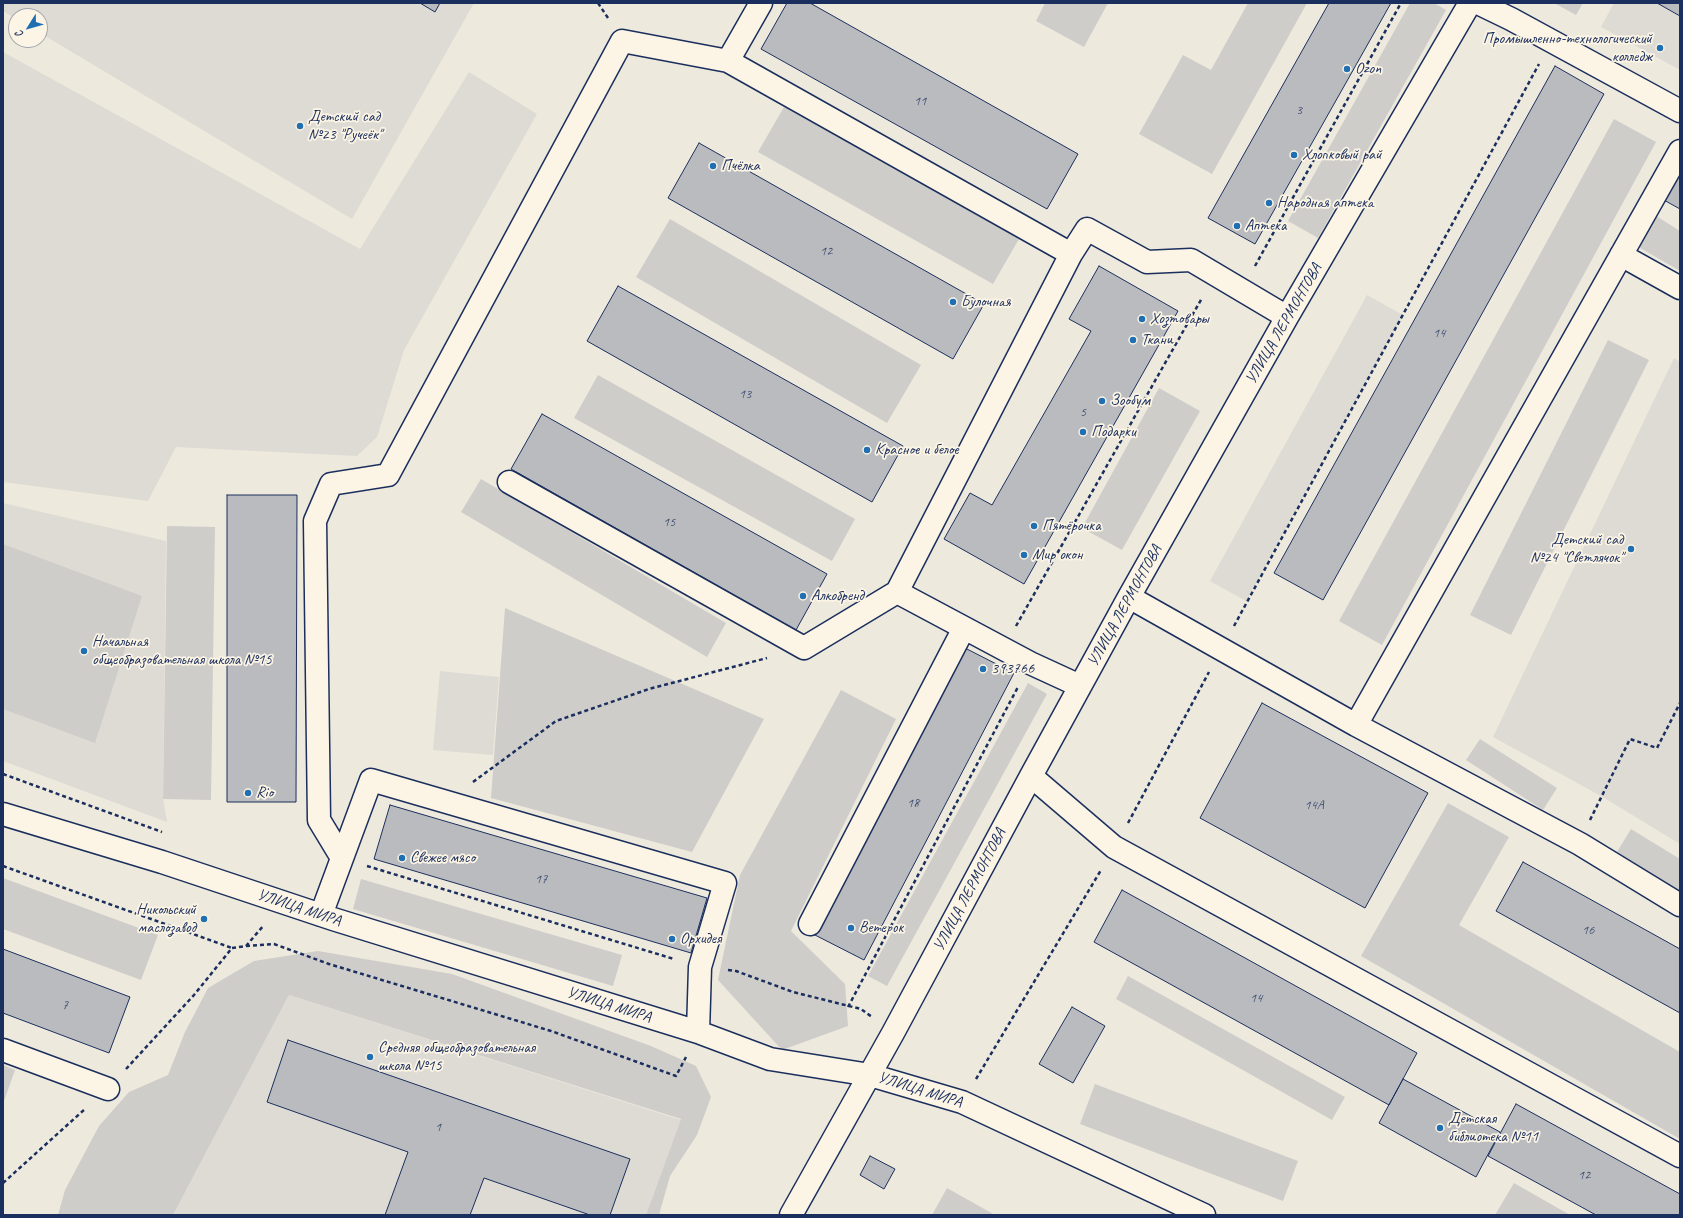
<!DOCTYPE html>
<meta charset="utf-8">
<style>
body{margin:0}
#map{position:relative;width:1683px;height:1218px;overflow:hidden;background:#eee9dd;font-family:Caveat,sans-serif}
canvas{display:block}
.frame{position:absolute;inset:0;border:4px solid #1b2f5e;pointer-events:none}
.north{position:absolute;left:8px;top:8px;width:40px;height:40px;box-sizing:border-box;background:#fcf5e5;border:1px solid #a2a6af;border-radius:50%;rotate:233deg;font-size:11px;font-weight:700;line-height:16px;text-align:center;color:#1b2f5e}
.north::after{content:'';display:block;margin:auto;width:14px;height:18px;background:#1f6fb2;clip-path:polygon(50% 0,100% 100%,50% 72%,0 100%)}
</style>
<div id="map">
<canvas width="1683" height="1218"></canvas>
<div class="frame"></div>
<div class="north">С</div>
</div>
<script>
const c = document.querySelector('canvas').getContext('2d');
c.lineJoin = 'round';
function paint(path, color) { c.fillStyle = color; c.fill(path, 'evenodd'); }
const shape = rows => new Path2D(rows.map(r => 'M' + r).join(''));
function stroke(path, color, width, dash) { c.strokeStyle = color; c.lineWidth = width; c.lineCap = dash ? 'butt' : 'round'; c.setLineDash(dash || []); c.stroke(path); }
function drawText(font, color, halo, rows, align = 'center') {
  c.font = font + ' Caveat,sans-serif'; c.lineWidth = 3.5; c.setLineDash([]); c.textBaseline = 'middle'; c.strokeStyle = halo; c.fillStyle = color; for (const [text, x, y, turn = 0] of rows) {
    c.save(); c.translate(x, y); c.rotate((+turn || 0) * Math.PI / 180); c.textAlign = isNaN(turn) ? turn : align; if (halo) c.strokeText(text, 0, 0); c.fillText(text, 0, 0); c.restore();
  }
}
paint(shape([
 [3,3,474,3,352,219,40,33,40,16,16,16,16,19,3,11],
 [1614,3,1680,3,1680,70,1601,27],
 [3,52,360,249,469,72,537,114,404,350,377,437,357,456,176,447,148,501,3,482],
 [1367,295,1403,315,1246,601,1210,581],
 [1674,358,1680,362,1680,844,1601,796,1493,737],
 [3,503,166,541,163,799,167,822,3,761],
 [440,671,499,677,493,755,433,750],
 [289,995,681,1120,646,1215,173,1215]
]), '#dedbd4');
paint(shape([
 [1045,3,1108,3,1084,47,1036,21],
 [1248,3,1307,3,1212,174,1139,134,1183,55,1211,70],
 [1410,3,1434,3,1446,10,1318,238,1288,221],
 [1554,3,1583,3,1576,15],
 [784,107,1019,239,993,284,758,152],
 [1614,119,1656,142,1382,645,1339,621],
 [1653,214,1680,231,1680,271,1635,245],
 [670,219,921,365,887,423,636,277],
 [1608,340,1649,360,1511,635,1470,615],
 [598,375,855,519,832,561,574,418],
 [1159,388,1200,411,1122,550,1082,528],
 [481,479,726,623,707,657,461,512],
 [167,526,215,527,211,800,163,799],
 [3,544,142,596,95,743,3,709],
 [505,608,764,719,692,852,491,798],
 [1028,683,1047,694,887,986,868,976],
 [841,690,896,719,791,931,845,984,848,1026,782,1050,718,980,740,875],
 [1480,739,1557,788,1543,810,1466,760],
 [1448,803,1509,837,1459,925,1680,1052,1680,1139,1361,956],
 [1631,829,1680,859,1680,891,1617,852],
 [3,878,158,935,141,980,3,929],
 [361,879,622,955,613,986,353,909],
 [318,951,452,974,651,1046,696,1066,711,1097,697,1135,670,1176,659,1215,646,1215,681,1119,289,995,173,1215,58,1215,65,1190,99,1126,129,1092,168,1075,185,1032,208,988,254,961],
 [1128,976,1345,1097,1332,1120,1116,999],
 [3,1065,15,1070,3,1104],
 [1095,1084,1298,1161,1283,1201,1080,1124],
 [1514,1183,1570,1215,1495,1215],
 [947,1188,995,1215,932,1215]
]), '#cfcdca');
const building = shape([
 [420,3,440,3,435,12,420,3],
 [787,3,810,3,1078,154,1047,209,761,49,787,3],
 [1329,3,1391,3,1255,244,1208,218,1329,3],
 [1657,3,1680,3,1680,16,1657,3],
 [1555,66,1604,94,1323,600,1274,573,1555,66],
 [699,143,984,304,953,359,668,198,699,143],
 [1680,167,1680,209,1662,199,1680,167],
 [1099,266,1178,311,1024,584,944,539,970,493,992,505,1091,331,1069,319,1099,266],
 [618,286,903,446,872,502,587,341,618,286],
 [542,414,827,574,796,630,511,469,542,414],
 [227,495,297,495,296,802,227,802,227,495],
 [963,647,1014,673,864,960,813,934,963,647],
 [1262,703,1428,793,1365,908,1200,818,1262,703],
 [390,805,707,898,691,953,374,859,390,805],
 [1523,862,1680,949,1680,1013,1496,911,1523,862],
 [1122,890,1417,1053,1389,1105,1094,942,1122,890],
 [3,949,130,997,109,1053,3,1013,3,949],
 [1072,1007,1105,1026,1073,1083,1039,1064,1072,1007],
 [288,1040,630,1159,610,1215,590,1215,484,1178,470,1215,385,1215,408,1152,267,1102,288,1040],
 [1403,1079,1500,1132,1476,1177,1379,1123,1403,1079],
 [1516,1104,1680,1194,1680,1215,1596,1215,1488,1156,1516,1104],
 [870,1156,895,1169,884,1189,860,1175,870,1156]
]);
paint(building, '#babbbe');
stroke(building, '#1b2f5e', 1);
const minor = shape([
 [761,3,728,61,1071,254,897,592,1030,663,1080,686],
 [1478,3,1511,19,1680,111],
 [1071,254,1087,229,1147,262,1191,260,1287,317],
 [1621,255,1680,288],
 [509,482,804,648,897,592],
 [1129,597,1356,725,1580,844,1680,905],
 [1356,725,1680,151],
 [1031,776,1114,847,1680,1156],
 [3,814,162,862,333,919,698,1032,770,1059,870,1075,962,1102,1204,1215],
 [342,858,319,820,315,521,331,484,388,475,622,41,728,61],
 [321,915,371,780,725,883,700,967,698,1032],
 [810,924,964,628],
 [3,1050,108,1089],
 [791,1215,893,1033,1031,776,1129,597,1287,317,1470,3]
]);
stroke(minor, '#1b2f5e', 25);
stroke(shape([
 [598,3,608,18],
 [1255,266,1401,3],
 [1016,626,1202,298],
 [1234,626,1539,64],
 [3,774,162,832],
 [473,782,556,721,649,689,767,658],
 [1590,820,1630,739,1657,748,1680,703],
 [1128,823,1209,672],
 [3,866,232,948],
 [367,866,674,959],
 [246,946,274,944,329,964,551,1031,676,1076,686,1057],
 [728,970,736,971,793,992,861,1009,872,1017],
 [848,1007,1018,687],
 [126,1069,194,995,232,948,246,946,264,925],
 [976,1079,1101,870],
 [3,1183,85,1109]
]), '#1b2f5e', 2.5, [4, 3]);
stroke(minor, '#fcf5e5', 22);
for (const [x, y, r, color] of [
 [1660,48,4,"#1f6fb2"],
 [1347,69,4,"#1f6fb2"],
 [300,126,4,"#1f6fb2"],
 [1294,155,4,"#1f6fb2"],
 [713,166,4,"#1f6fb2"],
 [1269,203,4,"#1f6fb2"],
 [1237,226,4,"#1f6fb2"],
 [953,302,4,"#1f6fb2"],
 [1142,319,4,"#1f6fb2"],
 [1133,340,4,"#1f6fb2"],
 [1102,401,4,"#1f6fb2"],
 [1083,432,4,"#1f6fb2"],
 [867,450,4,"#1f6fb2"],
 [1034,526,4,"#1f6fb2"],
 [1631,549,4,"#1f6fb2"],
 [1024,555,4,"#1f6fb2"],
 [803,596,4,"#1f6fb2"],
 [84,651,4,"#1f6fb2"],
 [983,669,4,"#1f6fb2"],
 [248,793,4,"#1f6fb2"],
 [402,858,4,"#1f6fb2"],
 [204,919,4,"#1f6fb2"],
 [851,928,4,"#1f6fb2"],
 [672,939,4,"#1f6fb2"],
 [370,1057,4,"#1f6fb2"],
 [1440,1128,4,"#1f6fb2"]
]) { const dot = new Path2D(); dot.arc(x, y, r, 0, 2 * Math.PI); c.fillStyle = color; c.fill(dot); stroke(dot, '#fcf5e5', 1.5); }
drawText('14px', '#435276', null, [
 ["11",920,101],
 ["3",1299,110],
 ["12",826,251],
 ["14",1439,333],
 ["13",745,394],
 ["5",1083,412],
 ["15",669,522],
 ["18",913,803],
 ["14А",1314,805],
 ["17",541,879],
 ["16",1588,930],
 ["14",1256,998],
 ["7",65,1005],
 ["1",438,1127],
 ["12",1584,1175]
]);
drawText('16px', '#1b2f5e', '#fcf5e5', [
 ["Промышленно-технологический",1652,39,"right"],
 ["колледж",1652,57,"right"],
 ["Ozon",1355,69],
 ["Детский сад",308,117],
 ["№23 \"Ручеёк\"",308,135],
 ["Хлопковый рай",1302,155],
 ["Пчёлка",721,166],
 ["Народная аптека",1277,203],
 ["Аптека",1245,226],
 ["Булочная",961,302],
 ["Хозтовары",1150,319],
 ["Ткани",1141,340],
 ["Зообум",1110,401],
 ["Подарки",1091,432],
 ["Красное и белое",875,450],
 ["Пятёрочка",1042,526],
 ["Детский сад",1623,540,"right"],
 ["№24 \"Светлячок\"",1623,558,"right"],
 ["Мир окон",1032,555],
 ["Алкобренд",811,596],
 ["Начальная",92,642],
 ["общеобразовательная школа №15",92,660],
 ["393766",991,669],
 ["Rio",256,793],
 ["Свежее мясо",410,858],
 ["Никольский",196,910,"right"],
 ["маслозавод",196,928,"right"],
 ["Ветерок",859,928],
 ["Орхидея",680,939],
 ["Средняя общеобразовательная",378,1048],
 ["школа №15",378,1066],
 ["Детская",1448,1119],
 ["библиотека №11",1448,1137]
], 'left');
drawText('16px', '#1b2f5e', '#fcf5e5', [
 ["УЛИЦА ЛЕРМОНТОВА",1284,324,-60],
 ["УЛИЦА ЛЕРМОНТОВА",1125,606,-61],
 ["УЛИЦА ЛЕРМОНТОВА",970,890,-62],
 ["УЛИЦА МИРА",299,908,18],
 ["УЛИЦА МИРА",609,1005,17],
 ["УЛИЦА МИРА",920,1090,17]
]);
</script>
